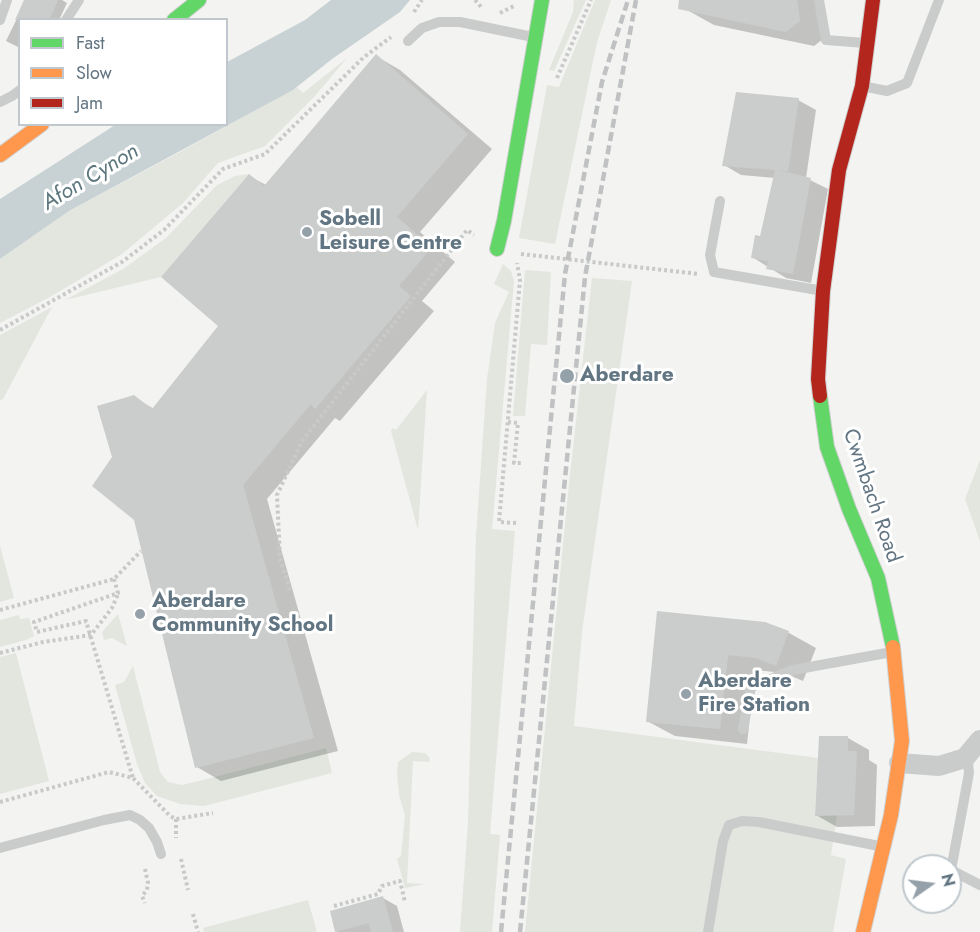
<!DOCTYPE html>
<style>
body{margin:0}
#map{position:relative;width:980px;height:932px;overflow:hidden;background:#f3f3f1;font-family:Jost,sans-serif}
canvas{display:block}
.legend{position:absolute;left:18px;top:18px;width:210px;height:108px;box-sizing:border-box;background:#fff;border:2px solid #c0c8cd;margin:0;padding:8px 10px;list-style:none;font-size:18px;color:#627582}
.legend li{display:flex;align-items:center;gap:12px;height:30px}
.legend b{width:30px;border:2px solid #c0c8cd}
.north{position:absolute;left:902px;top:854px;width:60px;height:60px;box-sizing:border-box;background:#fff;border:2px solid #c0c8cd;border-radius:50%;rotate:76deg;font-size:16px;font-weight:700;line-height:24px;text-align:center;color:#627582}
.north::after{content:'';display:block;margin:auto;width:21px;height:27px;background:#95a1a9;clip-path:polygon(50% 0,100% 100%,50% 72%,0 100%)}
</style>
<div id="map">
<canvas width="980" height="932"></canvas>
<ul class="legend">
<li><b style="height:8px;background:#63d668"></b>Fast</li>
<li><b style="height:8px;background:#ff974d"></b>Slow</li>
<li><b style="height:8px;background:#b3261e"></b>Jam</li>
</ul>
<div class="north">N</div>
</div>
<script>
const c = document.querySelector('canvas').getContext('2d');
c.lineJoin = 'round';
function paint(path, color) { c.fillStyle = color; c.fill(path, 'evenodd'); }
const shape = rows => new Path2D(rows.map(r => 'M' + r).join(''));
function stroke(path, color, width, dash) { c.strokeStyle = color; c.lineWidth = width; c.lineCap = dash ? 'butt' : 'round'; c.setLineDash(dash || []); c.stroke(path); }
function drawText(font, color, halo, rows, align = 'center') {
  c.font = font + ' Jost,sans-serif'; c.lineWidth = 6; c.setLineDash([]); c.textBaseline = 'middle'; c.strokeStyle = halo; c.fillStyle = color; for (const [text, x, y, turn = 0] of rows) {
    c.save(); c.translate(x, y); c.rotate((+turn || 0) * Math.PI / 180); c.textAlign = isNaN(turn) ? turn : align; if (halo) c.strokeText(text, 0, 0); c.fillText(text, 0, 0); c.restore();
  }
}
paint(shape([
 [574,0,586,0,554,71,549,70,573,12],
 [595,0,611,0,597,42,555,244,519,238,547,85,559,87],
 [347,58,314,97,265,146,218,163,183,203,122,254,50,297,0,323,0,259,69,211,180,152,297,87,303,93],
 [249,174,161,277,65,300,123,269,166,238,217,185,235,176],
 [503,264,511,271,514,281,492,529,515,531,490,834,500,835,492,932,460,932,468,823,476,536,487,379,495,323,509,292,494,284],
 [525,270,551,272,547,345,531,344,525,416,513,416],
 [592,278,632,281,582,632,574,726,818,758,815,815,837,815,831,855,846,859,833,932,525,932,569,484],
 [52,307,3,399,0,400,0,335],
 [427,390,418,530,391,431,393,428,396,430],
 [980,460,980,541,965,499],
 [0,546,14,598,0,602],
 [118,614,127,646,112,638,104,640,102,632],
 [19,615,20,619,29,618,34,636,26,640,0,647,0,620],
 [16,653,49,781,0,794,0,657],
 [133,666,160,772,168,782,182,785,199,781,326,748,332,773,204,806,180,804,157,796,145,783,137,764,115,685,124,682],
 [412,752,425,753,429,757,430,762,413,761,407,883,425,884,405,888,397,859,401,856,405,815,399,795,397,773,398,762],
 [308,900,317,932,204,932,203,928]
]), '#e2e6df');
paint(shape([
 [331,0,410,0,400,12,332,59,293,90,69,211,0,259,0,199,115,125,226,124,227,62,305,20]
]), '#c8d2d4');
paint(shape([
 [26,0,62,0,67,3,59,20,20,20,20,48,6,41],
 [689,0,822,0,827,36,814,46,714,25,687,10],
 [376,56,400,70,492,149,420,232,455,262,422,301,434,311,340,421,335,418,267,499,338,751,221,781,197,767,135,520,114,457,134,397,154,409,220,325,249,176,266,185],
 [798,100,816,110,806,178,828,189,811,283,786,278,752,257,761,238,775,178,741,175,724,165],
 [765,623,789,633,816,648,803,681,784,673,755,670,747,744,675,736,647,721],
 [820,737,848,738,869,750,869,760,877,765,875,826,837,827,816,815],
 [383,898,397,906,404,932,337,932,332,912]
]), '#0003');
paint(shape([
 [24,0,58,0,49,20,15,20],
 [679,0,797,0,800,21,786,32,678,9],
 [376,54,468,134,397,217,432,247,399,286,411,296,315,409,311,404,243,485,314,738,195,768,134,520,92,486,112,457,97,406,134,395,152,409,218,326,161,277,249,174,264,186],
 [736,92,799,98,788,171,778,170,811,178,793,274,766,269,768,261,751,258,755,235,760,236,775,170,722,166],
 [657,611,765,622,789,631,776,666,756,658,728,655,720,729,646,722],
 [819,736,848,736,848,751,857,751,854,815,815,816],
 [383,896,393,932,371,932,369,923,335,932,330,911]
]), '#cbcdcd');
const fast = shape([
 [174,20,199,0],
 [497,249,504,221,542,0],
 [820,396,827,447,849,509,878,578,893,647]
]);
const slow = shape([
 [0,155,42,124],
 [863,932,891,815,902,741,893,647]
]);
const jam = shape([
 [820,396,818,379,823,291,839,170,862,86,873,0]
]);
stroke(fast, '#cfd1d1', 16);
stroke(slow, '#cfd1d1', 16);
stroke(jam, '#cfd1d1', 16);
stroke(shape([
 [475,0,482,8],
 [414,12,422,0],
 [500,13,514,6],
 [557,78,591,0],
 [521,254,699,274],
 [0,330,122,262,164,230,223,169,265,154,364,57,391,37],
 [508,422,518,423,514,463,521,463],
 [516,523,499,522,520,280,517,263],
 [114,579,118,593,34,622,37,632,86,621,133,778],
 [290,590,280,558,277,495,302,441,467,230,474,235],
 [0,610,114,579,141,551],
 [0,653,43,642,91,635,112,608,118,594],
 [0,802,109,772,133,778,170,816,176,819,213,813],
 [176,819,176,838],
 [181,859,188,890],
 [145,869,148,883,147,890,142,896,145,903],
 [334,906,378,894,382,886,400,881,405,902],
 [193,914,198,932]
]), '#c8c9c9', 4, [3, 3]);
stroke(shape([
 [819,0,826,40,865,43],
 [0,20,7,0],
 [66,20,79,0],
 [408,41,422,28,439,22,460,22,533,37],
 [862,86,887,91,907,83,939,0],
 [0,102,12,96,20,90],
 [720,201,710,255,714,272,823,291],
 [743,729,751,687,793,670,892,652],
 [965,758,968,763,969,773,951,870,980,885],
 [0,848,104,820,130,815,140,820,149,828,157,842,161,854],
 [708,932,723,841,729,825,742,821,759,822,884,847]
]), '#cacccc', 10);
stroke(shape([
 [899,763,939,766,965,758,980,740]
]), '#cacccc', 20);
stroke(fast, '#63d668', 14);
stroke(slow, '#ff974d', 14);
stroke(jam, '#b3261e', 14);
stroke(shape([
 [501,932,565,274,602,82,628,0],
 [520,932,585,277,636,0]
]), '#bfc1c2', 4.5, [9, 4.5]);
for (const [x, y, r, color] of [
 [307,232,6,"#95a1a9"],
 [567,376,8,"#95a1a9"],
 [140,614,6,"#95a1a9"],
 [686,694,6,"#95a1a9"]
]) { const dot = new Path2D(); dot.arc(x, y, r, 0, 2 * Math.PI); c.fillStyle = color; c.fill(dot); stroke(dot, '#fff', 2); }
drawText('bold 21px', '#627582', '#fff', [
 ["Sobell",319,220],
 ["Leisure Centre",319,244],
 ["Aberdare",580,376],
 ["Aberdare",152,602],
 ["Community School",152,626],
 ["Aberdare",698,682],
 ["Fire Station",698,706]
], 'left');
drawText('21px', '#627582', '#fff', [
 ["Cwmbach Road",871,496,71]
]);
drawText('italic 22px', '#5e777f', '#fff', [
 ["Afon Cynon",91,178,-31]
]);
</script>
